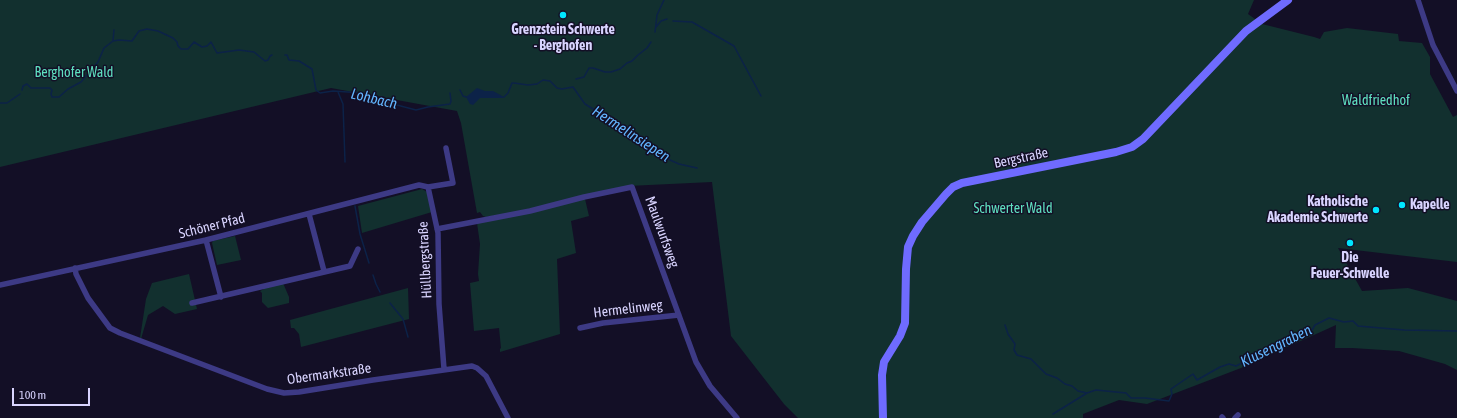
<!DOCTYPE html>
<meta charset="utf-8">
<style>
body{margin:0}
#map{position:relative;width:1457px;height:418px;overflow:hidden;background:#130f26;font-family:"Asap Condensed",sans-serif}
canvas{display:block}
.scale{position:absolute;left:12px;top:388px;width:78px;height:18px;box-sizing:border-box;border:2px solid #d9d4ff;border-top:0;padding-left:5px;font-size:12px;line-height:14px;white-space:nowrap;color:#d9d4ff;-webkit-text-stroke:3px #130f26;paint-order:stroke}
</style>
<div id="map">
<canvas width="1457" height="418"></canvas>
<div class="scale">100 m</div>
</div>
<script>
const c = document.querySelector('canvas').getContext('2d');
c.lineJoin = 'round';
function paint(path, color) { c.fillStyle = color; c.fill(path, 'evenodd'); }
const shape = rows => new Path2D(rows.map(r => 'M' + r).join(''));
function stroke(path, color, width, dash) { c.strokeStyle = color; c.lineWidth = width; c.lineCap = dash ? 'butt' : 'round'; c.setLineDash(dash || []); c.stroke(path); }
function drawText(font, color, halo, rows, align = 'center') {
  c.font = font + ' "Asap Condensed",sans-serif'; c.lineWidth = 3; c.setLineDash([]); c.textBaseline = 'middle'; c.strokeStyle = halo; c.fillStyle = color; for (const [text, x, y, turn = 0] of rows) {
    c.save(); c.translate(x, y); c.rotate((+turn || 0) * Math.PI / 180); c.textAlign = isNaN(turn) ? turn : align; if (halo) c.strokeText(text, 0, 0); c.fillText(text, 0, 0); c.restore();
  }
}
paint(shape([
 [0,0,1254,0,1248,14,1262,24,1314,37,1320,39,1324,32,1347,28,1398,34,1399,41,1422,43,1430,57,1430,74,1453,117,1457,115,1457,262,1338,248,1362,291,1408,288,1457,301,1457,370,1445,364,1399,351,1352,348,1335,348,1336,325,1241,368,1147,404,1119,400,1083,414,1083,418,798,418,784,404,731,336,712,182,628,186,530,210,486,217,483,216,480,212,477,213,461,123,457,111,331,88,0,167],
 [422,189,427,192,432,212,362,233,358,206],
 [585,199,589,216,571,221,576,253,557,259,560,334,500,352,500,349,501,348,499,328,474,331,470,283,479,281,478,274,480,244,477,223],
 [235,236,241,260,217,265,212,243,213,241],
 [189,274,197,309,175,314,163,306,148,315,141,339,140,338,146,299,152,283],
 [283,283,289,297,289,303,268,308,262,302,262,293,260,291,264,289,264,287],
 [408,288,409,319,301,347,299,334,294,328,291,328,290,320]
]), '#12302f');
paint(shape([
 [477,88,485,91,493,91,504,97,503,98,480,98,473,105,470,104,466,97]
]), '#0c2248');
stroke(shape([
 [673,21,692,22,734,46,761,96],
 [656,27,661,21,667,19],
 [655,32,657,15,664,0],
 [113,41,114,30],
 [285,55,287,55,289,60,299,61,312,69,316,90,320,93,333,91,363,93,374,99,416,110,428,107,450,104,451,101,450,93],
 [576,79,584,77,589,68,593,68,605,72,611,72,620,69,627,63,632,61,638,55,647,48,651,42],
 [22,90,23,86,27,84,31,88,50,88,52,90,51,94,52,97,59,97,68,89,81,82,98,62,104,48,113,41,119,40,132,41,139,31,147,29,158,31,173,38,177,42,178,46,181,49,188,49,194,42,202,47,207,46,211,42,217,53,239,50,254,52,265,61,268,60,270,56,272,55],
 [460,90,463,96,466,97],
 [338,92,343,104,345,162],
 [504,97,508,93,512,83,514,83,528,85,537,84,543,80,550,81,557,88,562,89,573,87,585,104,606,117,616,126,622,127,643,138,649,146,661,156,679,164,697,168],
 [0,103,7,103,20,94],
 [355,206,360,234,369,263],
 [373,275,376,284,380,292],
 [390,303,403,319,408,337],
 [1005,325,1008,334,1015,344,1014,350,1017,355,1031,359,1046,374,1057,378,1065,384,1072,386,1078,391,1087,393,1096,390,1126,393,1131,398,1145,398,1169,401,1172,394,1171,389,1193,374,1197,380,1220,367,1229,364,1236,366,1250,359,1262,350,1279,346,1285,342,1289,337,1299,335,1304,331,1312,330,1315,325,1329,318,1344,322,1353,321,1358,326,1404,330,1457,331],
 [1053,414,1087,393]
]), '#0c2248', 1.5);
stroke(shape([
 [1418,0,1433,45,1457,91],
 [428,187,438,233,439,304,444,369],
 [428,187,453,183,446,148],
 [309,214,324,271],
 [437,229,530,211,584,197,632,187,696,362,710,386,737,418],
 [206,240,221,297],
 [75,268,76,274,88,298,110,328,120,333,267,389,284,393,299,392,373,380,472,366,477,368,486,376,508,418],
 [0,285,206,240,419,185,428,187],
 [192,303,350,266,358,249],
 [580,328,603,323,679,315],
 [1222,417,1223,418],
 [1235,418,1238,415]
]), '#3d3a85', 5.5);
stroke(shape([
 [883,418,882,375,884,362,900,336,905,323,906,269,908,247,913,236,922,222,946,194,953,187,962,183,1116,152,1132,147,1143,139,1246,31,1288,0]
]), '#6f6bff', 8);
for (const [x, y, r, color] of [
 [563,15,4,"#00e5ff"],
 [1402,205,4,"#00e5ff"],
 [1376,210,4,"#00e5ff"],
 [1350,243,4,"#00e5ff"]
]) { const dot = new Path2D(); dot.arc(x, y, r, 0, 2 * Math.PI); c.fillStyle = color; c.fill(dot); stroke(dot, '#130f26', 1.5); }
drawText('bold 14px', '#d9d4ff', '#130f26', [
 ["Grenzstein Schwerte",563,30],
 ["- Berghofen",563,46],
 ["Katholische",1368,202,"right"],
 ["Akademie Schwerte",1368,218,"right"],
 ["Kapelle",1410,205,"left"],
 ["Die",1350,258],
 ["Feuer-Schwelle",1350,274]
]);
drawText('14px', '#5fe0c0', '#130f26', [
 ["Berghofer Wald",74,73],
 ["Waldfriedhof",1376,101],
 ["Schwerter Wald",1013,209]
]);
drawText('14px', '#d9d4ff', '#130f26', [
 ["Bergstraße",1021,158,-12],
 ["Schöner Pfad",212,226,-14],
 ["Maulwurfsweg",662,232,70],
 ["Hüllbergstraße",425,260,-93],
 ["Hermelinweg",628,309,-7],
 ["Obermarkstraße",329,374,-8]
]);
drawText('italic 15px', '#62b6ff', '#130f26', [
 ["Lohbach",374,99,13],
 ["Hermelinsiepen",631,134,33],
 ["Klusengraben",1276,346,-26]
]);
</script>
